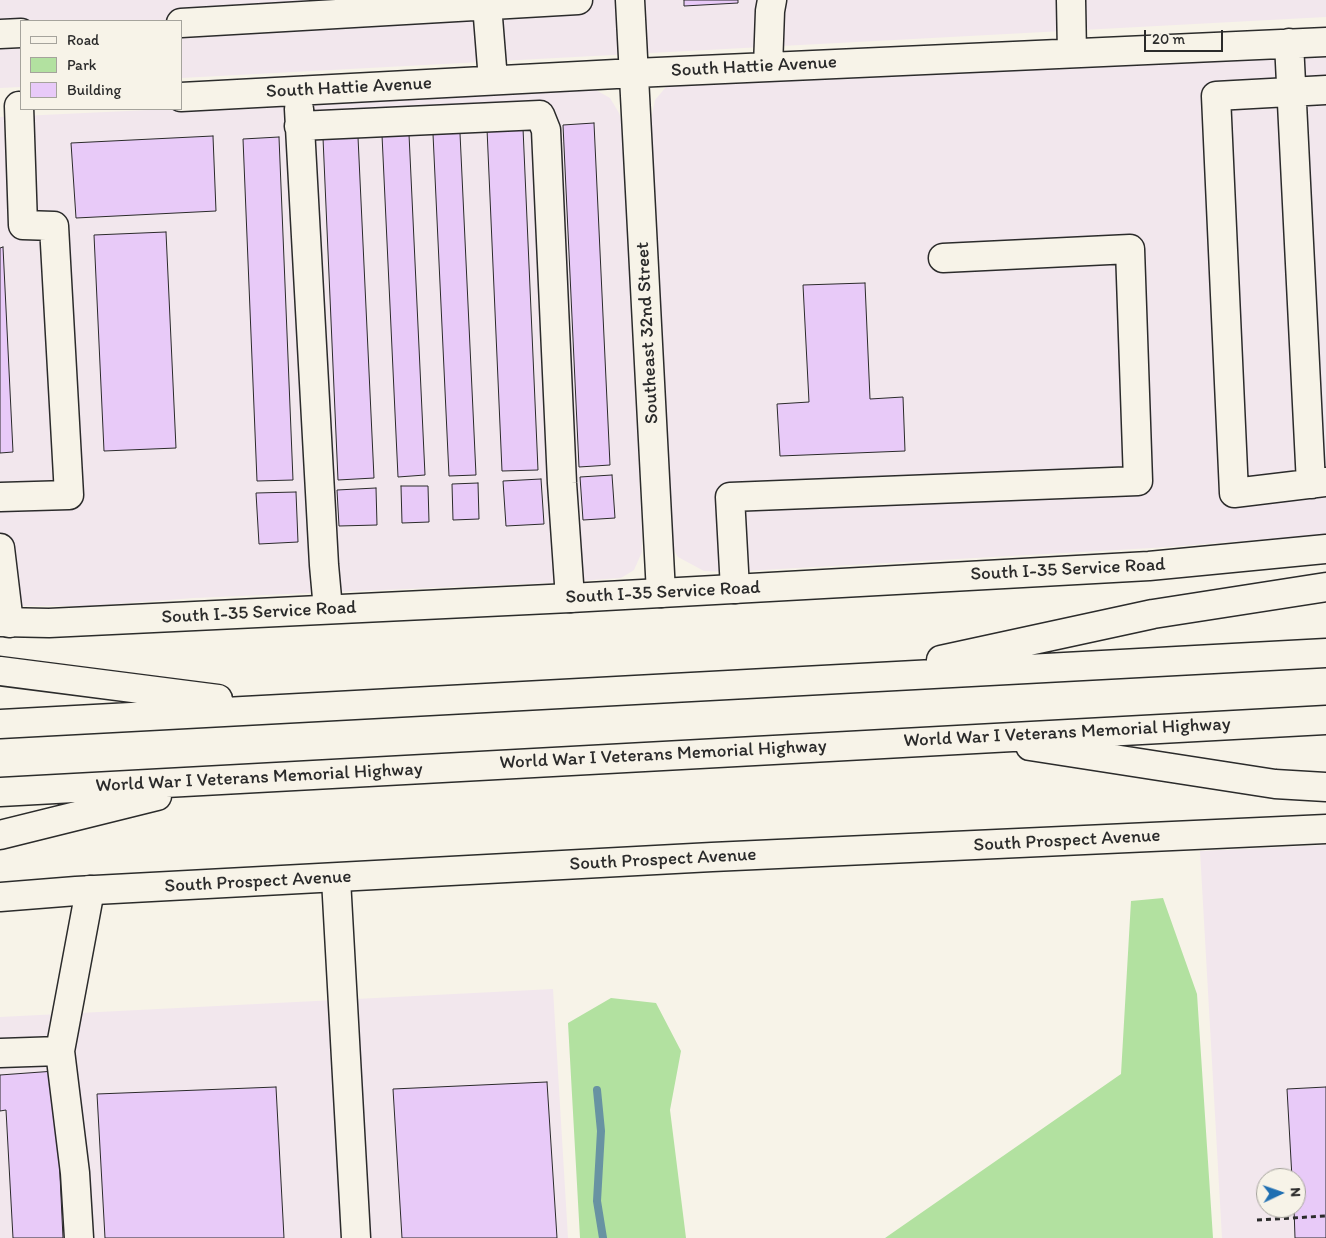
<!DOCTYPE html>
<style>
body{margin:0}
#map{position:relative;width:1326px;height:1238px;overflow:hidden;background:#f7f3e8;font-family:Itim,sans-serif}
canvas{display:block}
.legend{position:absolute;left:20px;top:20px;width:162px;height:90px;box-sizing:border-box;background:#f7f3e8;border:1px solid #a5a39c;margin:0;padding:6px 9px;list-style:none;font-size:15px;color:#2b2b2b}
.legend li{display:flex;align-items:center;gap:10px;height:25px}
.legend b{width:25px;border:1px solid #a5a39c}
.north{position:absolute;left:1256px;top:1168px;width:50px;height:50px;box-sizing:border-box;background:#f7f3e8;border:1px solid #a5a39c;border-radius:50%;rotate:87deg;font-size:14px;font-weight:700;line-height:20px;text-align:center;color:#2b2b2b}
.north::after{content:'';display:block;margin:auto;width:18px;height:22px;background:#1f6fb2;clip-path:polygon(50% 0,100% 100%,50% 72%,0 100%)}
.scale{position:absolute;left:1144px;top:30px;width:79px;height:22px;box-sizing:border-box;border:2px solid #2b2b2b;border-top:0;padding-left:6px;font-size:15px;line-height:18px;white-space:nowrap;color:#2b2b2b;-webkit-text-stroke:4px #f7f3e8;paint-order:stroke}
</style>
<div id="map">
<canvas width="1326" height="1238"></canvas>
<ul class="legend">
<li><b style="height:6px;background:#f7f3e8"></b>Road</li>
<li><b style="height:14px;background:#b2e1a0"></b>Park</li>
<li><b style="height:14px;background:#e8caf8"></b>Building</li>
</ul>
<div class="north">N</div>
<div class="scale">20 m</div>
</div>
<script>
const c = document.querySelector('canvas').getContext('2d');
c.lineJoin = 'round';
function paint(path, color) { c.fillStyle = color; c.fill(path, 'evenodd'); }
const shape = rows => new Path2D(rows.map(r => 'M' + r).join(''));
function stroke(path, color, width, dash) { c.strokeStyle = color; c.lineWidth = width; c.lineCap = dash ? 'butt' : 'round'; c.setLineDash(dash || []); c.stroke(path); }
function drawText(font, color, halo, rows, align = 'center') {
  c.font = font + ' Itim,sans-serif'; c.lineWidth = 4; c.setLineDash([]); c.textBaseline = 'middle'; c.strokeStyle = halo; c.fillStyle = color; for (const [text, x, y, turn = 0] of rows) {
    c.save(); c.translate(x, y); c.rotate((+turn || 0) * Math.PI / 180); c.textAlign = isNaN(turn) ? turn : align; if (halo) c.strokeText(text, 0, 0); c.fillText(text, 0, 0); c.restore();
  }
}
paint(shape([
 [0,0,1326,0,1326,17,181,78,181,21,21,21,21,87,0,88],
 [1326,50,1326,534,1170,547,728,572,704,571,678,557,672,547,651,120,655,100,666,87,673,84],
 [594,89,610,98,619,113,622,123,642,532,642,552,634,570,621,578,549,583,194,598,91,606,0,606,0,117],
 [1326,845,1326,1238,1222,1238,1200,851],
 [1266,1178,1296,1178,1296,1208,1266,1208],
 [553,989,568,1238,0,1238,0,1017]
]), '#f2e7ed');
paint(shape([
 [1163,898,1197,994,1213,1238,885,1238,1121,1074,1131,901],
 [611,998,656,1003,681,1051,670,1110,686,1238,580,1238,568,1023]
]), '#b2e1a0');
stroke(shape([
 [597,1090,601,1131,597,1201,603,1238]
]), '#6893a2', 8);
const building = shape([
 [684,0,738,0,738,3,684,6,684,0],
 [594,123,610,465,579,467,563,125,594,123],
 [523,128,538,470,502,471,487,129,523,128],
 [460,133,476,475,449,476,433,134,460,133],
 [409,134,425,475,398,477,382,135,409,134],
 [213,136,216,211,76,218,71,143,213,136],
 [279,137,293,480,257,481,243,139,279,137],
 [358,137,374,478,338,480,323,138,358,137],
 [166,232,176,448,104,451,94,235,166,232],
 [3,247,13,452,0,453,0,248,3,247],
 [865,283,870,399,903,397,905,451,780,456,777,404,809,402,803,285,865,283],
 [612,475,615,518,583,520,580,477,612,475],
 [541,479,544,524,506,526,503,481,541,479],
 [478,483,479,519,453,520,452,484,478,483],
 [401,486,428,486,429,522,402,523,401,486],
 [376,488,377,525,339,526,337,490,376,488],
 [296,492,298,542,259,544,256,493,296,492],
 [55,1071,63,1238,13,1238,6,1110,0,1111,0,1075,55,1071],
 [547,1082,557,1238,402,1238,393,1089,547,1082],
 [276,1087,284,1238,105,1238,97,1094,276,1087],
 [1326,1087,1326,1238,1295,1238,1294,1208,1296,1208,1296,1178,1292,1178,1287,1089,1326,1087]
]);
paint(building, '#e8caf8');
stroke(building, '#2b2b2b', 1);
const minor = shape([
 [630,0,661,593],
 [1071,0,1072,53],
 [487,5,493,80],
 [181,23,578,0],
 [0,34,21,33],
 [1289,43,1311,484],
 [768,67,770,11,772,0],
 [1326,90,1216,96,1234,493,1326,482],
 [181,97,635,73,1326,42],
 [299,109,324,565,328,609],
 [299,126,540,115,546,130,562,483,570,598],
 [0,497,69,495,54,226,23,225,19,106],
 [0,548,9,623],
 [735,589,730,497,1138,481,1130,249,943,258],
 [336,879,356,1238],
 [0,1053,60,1051],
 [79,1238,75,1173,60,1051,90,890]
]);
const major = shape([
 [0,622,49,623,570,598,1149,566,1326,549],
 [0,897,76,891,712,857,1326,829]
]);
const highway = shape([
 [941,660,1153,614,1326,587],
 [0,671,218,699],
 [0,724,1326,653],
 [1030,746,1275,784,1326,787],
 [0,792,1326,720],
 [0,835,157,796]
]);
stroke(minor, '#2b2b2b', 31);
stroke(major, '#2b2b2b', 31);
stroke(highway, '#2b2b2b', 31);
stroke(shape([
 [1257,1220,1326,1216]
]), '#2b2b2b', 3, [5, 4]);
stroke(minor, '#f7f3e8', 28);
stroke(major, '#f7f3e8', 28);
stroke(highway, '#f7f3e8', 28);
drawText('19px', '#2b2b2b', '#f7f3e8', [
 ["South Hattie Avenue",754,67,-3],
 ["South Hattie Avenue",349,88,-3],
 ["Southeast 32nd Street",648,333,-93],
 ["South I-35 Service Road",1068,570,-3],
 ["South I-35 Service Road",663,593,-3],
 ["South I-35 Service Road",259,613,-3],
 ["World War I Veterans Memorial Highway",1067,733,-3],
 ["World War I Veterans Memorial Highway",663,755,-3],
 ["World War I Veterans Memorial Highway",259,778,-3],
 ["South Prospect Avenue",1067,841,-3],
 ["South Prospect Avenue",663,860,-3],
 ["South Prospect Avenue",258,882,-3]
]);
</script>
